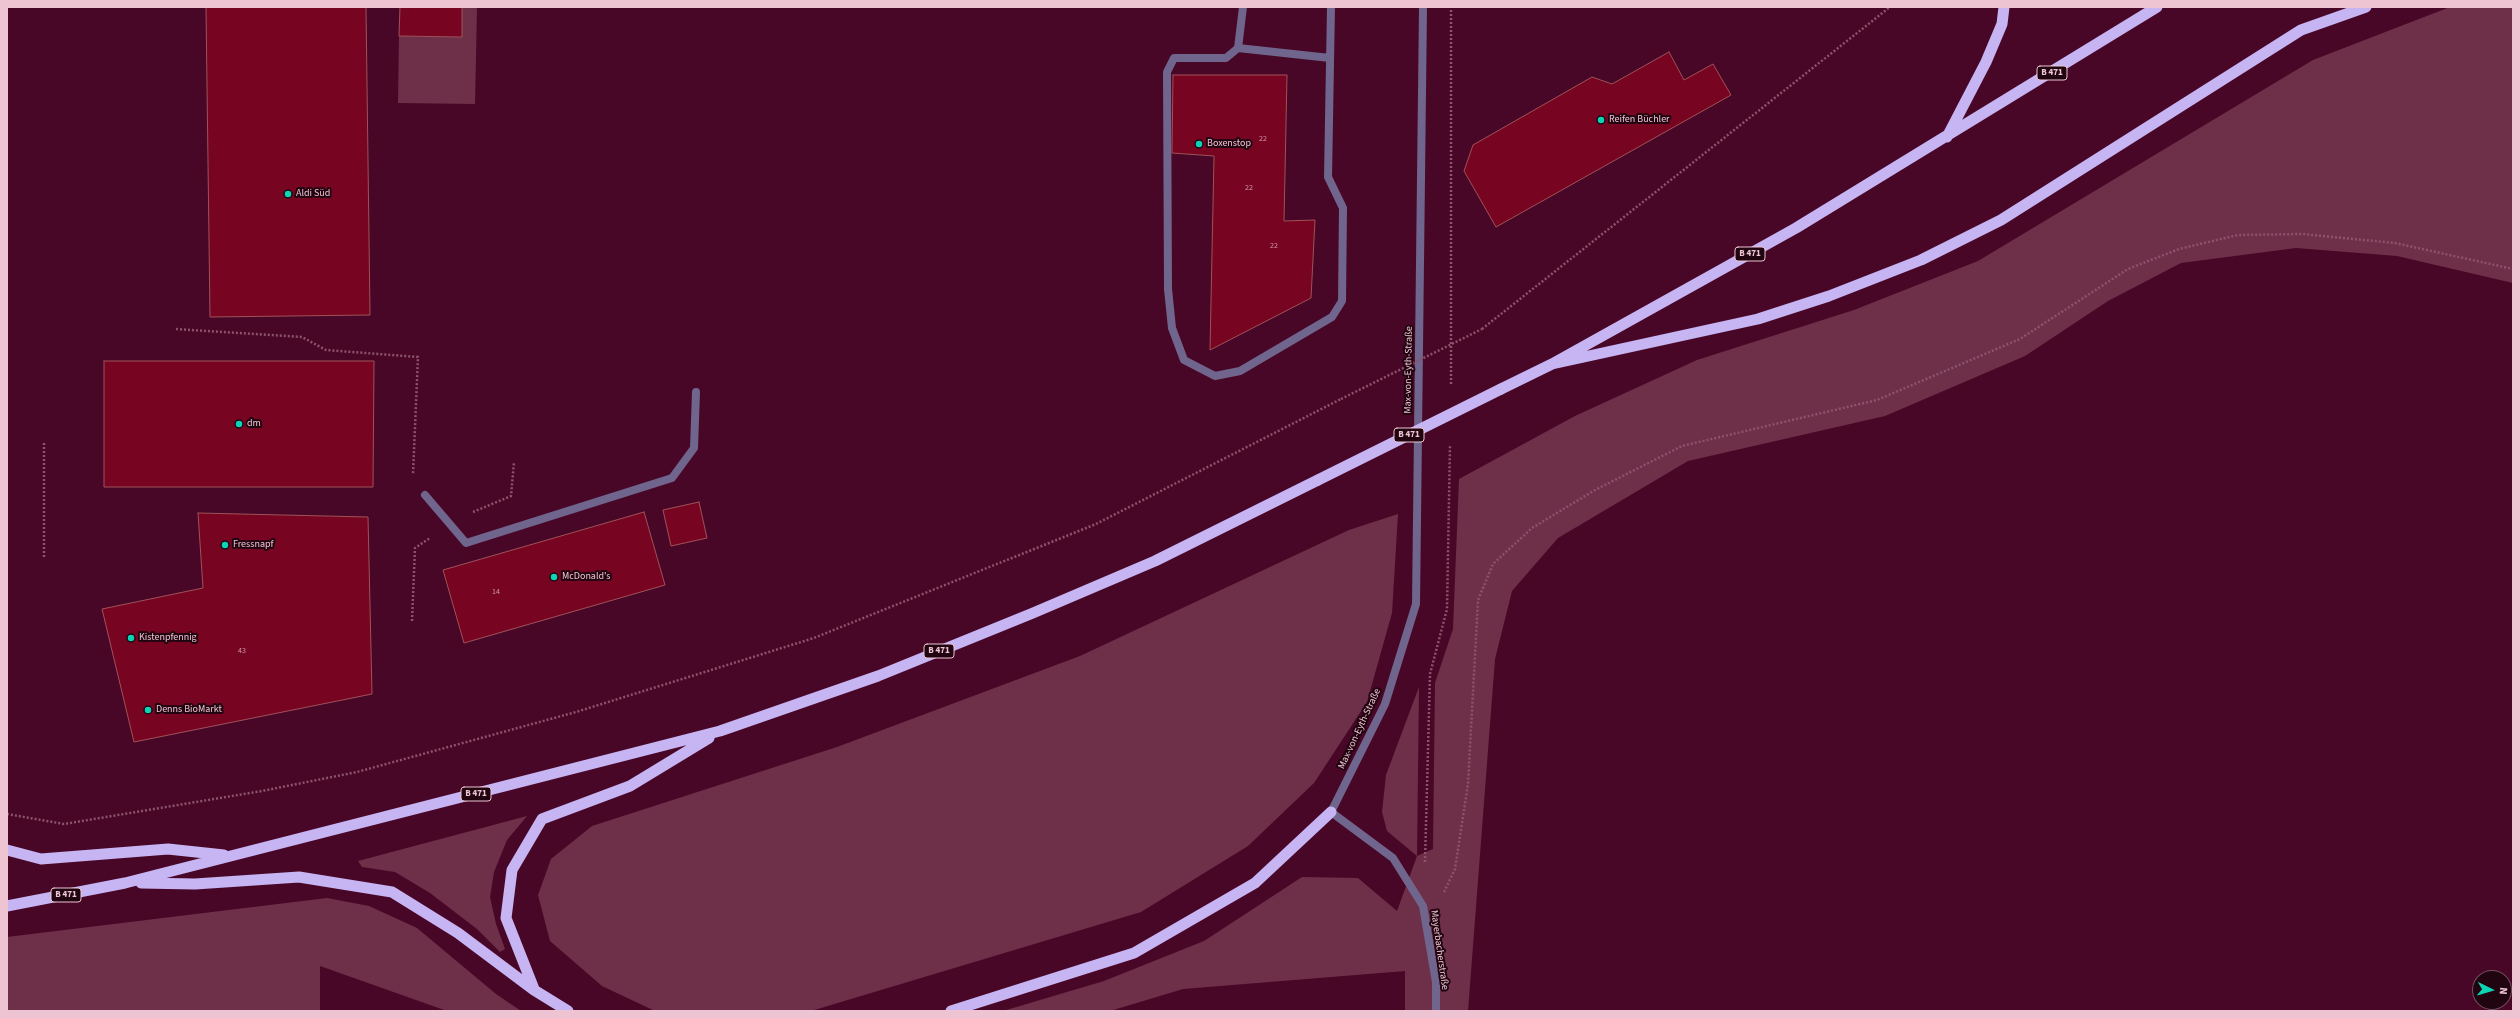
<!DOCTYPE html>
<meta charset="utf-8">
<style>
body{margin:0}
#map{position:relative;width:2520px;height:1018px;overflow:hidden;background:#490728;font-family:"Source Sans 3",sans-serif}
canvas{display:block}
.frame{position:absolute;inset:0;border:8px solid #eec4d2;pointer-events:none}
.north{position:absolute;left:2472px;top:970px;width:40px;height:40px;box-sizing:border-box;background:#200510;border:1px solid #72515e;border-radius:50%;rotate:95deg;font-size:11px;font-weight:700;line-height:16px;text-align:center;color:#eec4d2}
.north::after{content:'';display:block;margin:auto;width:14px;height:18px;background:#0bd5b5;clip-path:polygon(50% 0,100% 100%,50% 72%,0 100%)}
</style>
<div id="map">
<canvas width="2520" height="1018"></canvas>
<div class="frame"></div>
<div class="north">N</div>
</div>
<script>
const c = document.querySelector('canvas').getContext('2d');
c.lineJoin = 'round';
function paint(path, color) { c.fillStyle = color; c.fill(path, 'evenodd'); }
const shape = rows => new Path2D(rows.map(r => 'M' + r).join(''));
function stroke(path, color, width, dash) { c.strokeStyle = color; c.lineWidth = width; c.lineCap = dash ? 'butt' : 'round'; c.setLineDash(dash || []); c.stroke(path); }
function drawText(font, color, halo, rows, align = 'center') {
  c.font = font + ' "Source Sans 3",sans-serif'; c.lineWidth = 4; c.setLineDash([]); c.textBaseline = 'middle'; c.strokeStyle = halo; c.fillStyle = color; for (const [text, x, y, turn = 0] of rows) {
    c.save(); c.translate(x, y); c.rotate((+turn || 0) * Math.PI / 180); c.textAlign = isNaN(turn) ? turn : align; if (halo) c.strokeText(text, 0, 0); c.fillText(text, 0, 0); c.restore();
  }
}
paint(shape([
 [462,7,477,7,475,104,398,103,399,36,462,37],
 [2450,7,2513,7,2513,283,2397,256,2296,248,2181,263,2108,301,2025,356,1885,416,1688,461,1558,538,1512,591,1495,659,1468,1011,1405,1011,1405,971,1183,989,1110,1011,1003,1011,1104,981,1204,941,1302,877,1358,878,1397,911,1417,856,1387,831,1382,812,1386,775,1419,687,1417,856,1433,849,1435,683,1453,629,1459,479,1575,416,1697,360,1854,310,1978,261,2313,60],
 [1398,514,1392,613,1367,702,1314,783,1248,846,1141,912,811,1011,655,1011,602,986,550,941,538,895,551,859,592,826,837,747,1080,656,1349,530],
 [527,816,507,840,494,872,490,897,496,924,505,949,500,952,477,929,430,893,395,872,362,867,358,861],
 [327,898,369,906,417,928,496,994,521,1011,447,1011,320,966,320,1011,7,1011,7,937]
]), '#6e3049');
const building = shape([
 [206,7,366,7,370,315,210,317,206,7],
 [400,7,462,7,462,37,399,36,400,7],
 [1669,52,1684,80,1713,64,1731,95,1496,227,1464,171,1473,145,1592,77,1612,84,1669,52],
 [1173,75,1287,75,1284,221,1315,220,1311,298,1210,350,1214,156,1172,153,1173,75],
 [104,361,374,361,373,487,104,487,104,361],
 [699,502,707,538,671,546,663,510,699,502],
 [644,512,665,585,464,643,443,570,644,512],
 [198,513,368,517,372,694,134,742,102,609,203,588,198,513]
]);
paint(building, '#770522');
stroke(building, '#9f5258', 1);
stroke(shape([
 [176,329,302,337,326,350,418,357,413,474],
 [1482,329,1890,7],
 [1451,384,1451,7],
 [44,443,44,557],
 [473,512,511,496,514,462],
 [412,621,415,548,430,538],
 [7,814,64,824,262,791,357,772,576,712,814,638,1096,524,1341,399],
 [1425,862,1430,674,1447,609,1450,445],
 [1444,892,1455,869,1468,784,1478,600,1493,564,1532,528,1595,490,1682,446,1877,400,2020,339,2128,269,2179,249,2238,235,2302,234,2395,243,2513,269]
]), '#8b536c', 2.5, [2, 2]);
stroke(shape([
 [1243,7,1238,48,1226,58,1174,58,1167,72,1168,289,1172,328,1184,360,1215,376,1240,371,1332,317,1342,301,1343,208,1328,177,1331,7],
 [1238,48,1330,58],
 [425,495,466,543,672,478,694,448,696,392]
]), '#70658d', 8);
stroke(shape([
 [1423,7,1416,604,1385,704,1331,812,1393,858,1423,906,1436,982,1436,1011]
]), '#70658d', 8);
stroke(shape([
 [1947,137,1986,62,2002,24,2004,7],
 [1552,364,1758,319,1829,296,1921,260,2001,220,2301,30,2366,7],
 [1501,389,1552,364,1796,228,2157,7],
 [7,850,41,859,168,849,224,855],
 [141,883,195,884,299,877,392,892,458,933,534,990,568,1011],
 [7,906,125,883,720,731,878,676,1033,613,1155,561,1318,480],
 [534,989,506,918,512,870,542,819,630,786,709,738],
 [951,1011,1134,953,1255,883,1331,812]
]), '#c6b4f3', 11);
stroke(shape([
 [1341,399,1482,329]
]), '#8b536c', 2.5, [2, 2]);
stroke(shape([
 [1318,480,1501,389]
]), '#c6b4f3', 11);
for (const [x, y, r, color] of [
 [1601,120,4,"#0bd5b5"],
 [1199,144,4,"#0bd5b5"],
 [288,194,4,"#0bd5b5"],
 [239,424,4,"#0bd5b5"],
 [225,545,4,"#0bd5b5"],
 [554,577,4,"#0bd5b5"],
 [131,638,4,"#0bd5b5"],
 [148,710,4,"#0bd5b5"]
]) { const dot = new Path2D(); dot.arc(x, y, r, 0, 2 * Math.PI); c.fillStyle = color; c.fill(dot); stroke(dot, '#200510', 1.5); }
drawText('8px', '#d094a6', null, [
 ["22",1263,139],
 ["22",1249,188],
 ["22",1274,246],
 ["14",496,592],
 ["43",242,651]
]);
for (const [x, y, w] of [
 [2052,73,30],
 [1750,254,30],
 [1409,435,30],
 [939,651,30],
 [476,794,30],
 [66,895,30]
]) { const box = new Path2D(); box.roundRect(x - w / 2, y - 7, w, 14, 3); c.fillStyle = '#200510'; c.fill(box); stroke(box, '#eec4d2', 1); }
drawText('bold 9px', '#eec4d2', null, [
 ["B 471",2052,73],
 ["B 471",1750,254],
 ["B 471",1409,435],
 ["B 471",939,651],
 ["B 471",476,794],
 ["B 471",66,895]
]);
drawText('10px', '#eec4d2', '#200510', [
 ["Reifen Büchler",1609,120],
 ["Boxenstop",1207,144],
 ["Aldi Süd",296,194],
 ["dm",247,424],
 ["Fressnapf",233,545],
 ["McDonald's",562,577],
 ["Kistenpfennig",139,638],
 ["Denns BioMarkt",156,710]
], 'left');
drawText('10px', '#eec4d2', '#200510', [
 ["Max-von-Eyth-Straße",1409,370,-89],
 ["Max-von-Eyth-Straße",1360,729,-65],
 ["Mayerbacherstraße",1439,950,82]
]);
</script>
